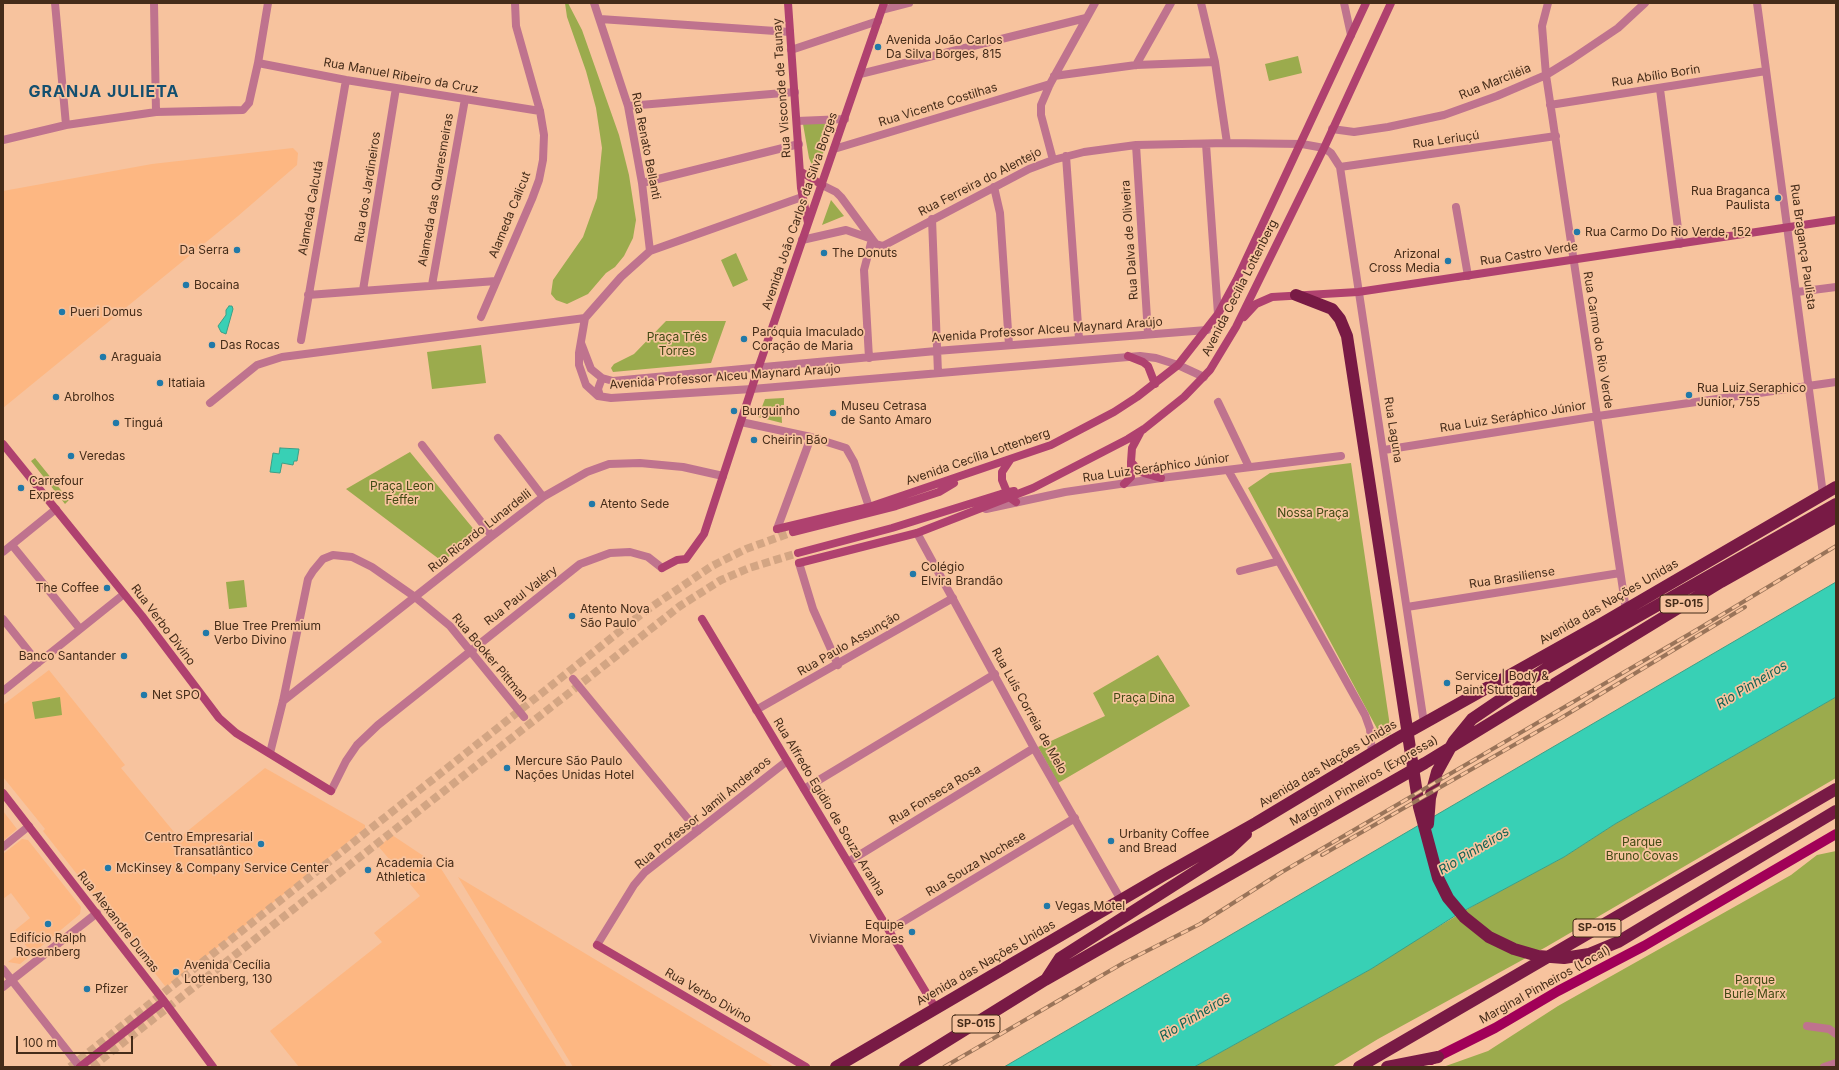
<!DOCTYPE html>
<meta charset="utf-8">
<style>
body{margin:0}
#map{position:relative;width:1839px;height:1070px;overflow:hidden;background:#f7c39e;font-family:Inter,sans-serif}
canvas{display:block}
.frame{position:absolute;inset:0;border:4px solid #452c19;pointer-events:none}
.scale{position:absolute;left:16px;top:1036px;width:117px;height:18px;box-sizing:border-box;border:2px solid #452c19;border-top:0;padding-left:5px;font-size:12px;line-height:14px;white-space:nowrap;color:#452c19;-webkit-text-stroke:3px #f7c39e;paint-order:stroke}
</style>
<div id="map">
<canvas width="1839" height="1070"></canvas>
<div class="frame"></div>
<div class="scale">100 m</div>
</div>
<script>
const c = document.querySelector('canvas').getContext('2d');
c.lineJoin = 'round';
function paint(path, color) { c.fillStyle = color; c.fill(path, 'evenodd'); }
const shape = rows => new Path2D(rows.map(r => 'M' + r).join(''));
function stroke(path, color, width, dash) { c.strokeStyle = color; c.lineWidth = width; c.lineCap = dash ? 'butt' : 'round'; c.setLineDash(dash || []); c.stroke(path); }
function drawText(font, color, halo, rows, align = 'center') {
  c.font = font + ' Inter,sans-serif'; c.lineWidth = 3.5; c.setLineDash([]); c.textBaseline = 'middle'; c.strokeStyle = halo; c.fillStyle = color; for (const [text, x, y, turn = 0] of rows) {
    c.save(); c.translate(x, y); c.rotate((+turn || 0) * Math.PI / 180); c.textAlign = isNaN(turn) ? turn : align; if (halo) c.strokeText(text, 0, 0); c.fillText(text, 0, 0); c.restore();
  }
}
paint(shape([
 [293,148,298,153,297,165,238,216,3,408,3,191,152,164],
 [49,670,125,765,121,768,179,838,265,768,365,825,365,828,232,936,169,985,165,986,43,831,45,829,3,777,3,705],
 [3,811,17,829,3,841],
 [392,835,440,867,567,1067,299,1067,270,1031,382,942,374,933,420,896,379,847],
 [22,839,28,840,81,907,80,914,20,964,8,962,27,947,14,931,30,918,11,893,3,899,3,854],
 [458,877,774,1067,573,1067]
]), '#fdb782');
paint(shape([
 [565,3,568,3,582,30,619,135,629,175,636,220,633,238,624,256,615,267,606,273,588,294,567,304,556,300,551,294,553,280,583,237,597,198,602,148,596,108,586,71,567,17],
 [1298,56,1302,73,1269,81,1265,64],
 [833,123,819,166,812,165,809,158,803,124],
 [831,200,844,216,822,225],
 [736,253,748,280,733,287,721,260],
 [666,321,726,321,711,363,613,372,611,368,614,364,634,354],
 [481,345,486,383,432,389,427,352],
 [784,398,784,405,781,405,782,423,758,417,765,399],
 [410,452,476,532,443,562,346,489],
 [35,458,69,500,65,504,31,461],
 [1351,463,1391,733,1382,738,1248,488,1270,473],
 [244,580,247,607,229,609,226,582],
 [1158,655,1190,706,1058,783,1038,747,1105,716,1093,693],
 [60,697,62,715,35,719,32,702],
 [1836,697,1836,778,1546,947,1378,1039,1332,1067,1194,1067,1371,969,1404,947,1480,902,1564,857,1615,824],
 [1836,851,1836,1067,1443,1067,1488,1051,1558,1006,1791,875,1817,855]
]), '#9bab4d');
const water = shape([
 [229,306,232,306,233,309,226,334,221,332,218,326,226,315,226,310,229,306],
 [280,448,299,449,297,461,294,461,293,465,282,463,280,473,270,472,273,453,279,454,280,448],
 [1836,582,1836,697,1615,824,1564,857,1458,914,1371,969,1194,1067,1004,1067,1836,582]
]);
paint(water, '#38d0b5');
stroke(water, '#3c9f86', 1);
stroke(shape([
 [70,1067,644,612,712,566,746,549,793,532],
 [92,1067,680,606,721,580,749,568,798,553]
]), '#d3a583', 8, [8, 4]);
stroke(shape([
 [55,3,66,125],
 [154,3,156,112],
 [594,3,628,106,642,183,650,251],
 [1201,3,1215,62,1227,143],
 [1344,3,1351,35],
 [1548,3,1542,26,1546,75,1626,610],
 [1757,3,1823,494],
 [882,10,909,3],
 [600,19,790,32],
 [791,50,878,21],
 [258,63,346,80,540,111],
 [1136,65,1171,3],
 [860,74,1086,18],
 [1054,76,1136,65,1215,62],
 [1660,89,1680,244],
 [1550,105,1766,71],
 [628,106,795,92],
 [797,121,845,119],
 [1332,129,1354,132,1388,127,1444,115,1497,96,1546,75,1572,59,1618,28,1645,3],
 [3,140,66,125,156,112,243,110,249,103,258,63,268,3],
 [1206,144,1218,314],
 [1136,145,1148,334],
 [834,149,1050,84],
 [1066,156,1079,339],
 [1053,160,1041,115,1041,105,1050,84,1095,3],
 [1340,167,1556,136],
 [642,183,799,144],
 [822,185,836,192,841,197,872,239,876,244,883,246,1029,169,1053,160,1084,152,1136,145,1227,143,1302,144,1324,148,1331,153,1340,167,1424,723],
 [994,187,1000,213,1009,345],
 [802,197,650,251,621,277,585,318,579,353,579,365,586,385,598,396,611,398,752,389,1140,356,1156,358,1178,365,1204,377],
 [1456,207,1468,276],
 [932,219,938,373],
 [802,240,846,230,872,239],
 [432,285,465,99],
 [363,290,396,88],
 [1797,292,1836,287],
 [308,295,496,281],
 [481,317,532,199,539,180,543,160,544,135,540,111,516,26,515,3],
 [301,340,346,80],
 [581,343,591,369,602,378,613,381,936,351,1207,330],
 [869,358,864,270,872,239],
 [600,396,598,389,602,378],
 [1218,402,1249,467],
 [210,403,257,365,282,357,585,318],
 [741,422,811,437,846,448,854,462,869,507],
 [498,438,543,497],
 [422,445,492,536],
 [1384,450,1598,416,1836,382],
 [1228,470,1365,715,1370,729,1372,754],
 [986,509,1065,492,1161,478,1341,456],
 [777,529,811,437],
 [917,533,1034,748,1121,900],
 [12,545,80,629],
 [3,552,56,509],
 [799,563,813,609,838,665],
 [1240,571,1279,561],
 [1407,607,1620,573],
 [3,619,38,663],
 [573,679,698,831],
 [3,691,124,594],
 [283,701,492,536,543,497,587,472,609,464,640,463,683,467,723,476],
 [756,710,953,598],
 [270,753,283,701,308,579,313,571,323,559,333,555,352,557,372,567,415,597,450,626,524,717],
 [804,789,995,674],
 [331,791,346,761,357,745,378,725,580,564,610,553,630,552,648,557,662,568],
 [3,847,29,826],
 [848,862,1034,748],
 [889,930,1075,818],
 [597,945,634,885,645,872,787,761],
 [3,969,80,1067],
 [3,987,97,913],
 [1807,1026,1829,1029,1836,1034],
 [1824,1067,1836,1063]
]), '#bf738e', 8);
stroke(shape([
 [788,3,801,188,808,223],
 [800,171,822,185],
 [1244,317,1256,304,1272,297,1358,292,1836,220],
 [1128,356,1143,362,1148,366,1155,384],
 [1140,433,1132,448,1131,462,1140,472,1161,478],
 [3,444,142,616,219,718,236,733,331,791],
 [1010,460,1002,472,1002,480,1009,497,1016,502],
 [1124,484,1131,477,1131,462],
 [777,529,869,507,1051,445,1114,412,1137,397,1178,365,1218,314,1237,279,1366,3],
 [793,532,896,506,939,492,954,483],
 [798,553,892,528,1001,494,1014,491],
 [799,563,917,533,1033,488,1128,439,1144,429,1184,397,1210,370,1236,327,1324,148,1391,3],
 [662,568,677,560,686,559,704,534,759,366,884,3],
 [702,619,936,1009],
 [3,793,164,1001,213,1067],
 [597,945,806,1067],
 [80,1067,164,1001]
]), '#af416f', 8);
stroke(shape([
 [1431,1060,1495,1028,1558,991,1644,946,1836,834]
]), '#a10058', 10);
stroke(shape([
 [1296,295,1332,309,1340,319,1347,336,1419,807,1438,878,1448,898,1464,917,1489,937,1514,949,1538,956,1564,958,1589,954,1618,942,1836,811],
 [1428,824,1430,798,1437,772,1454,741,1472,719,1547,668,1836,504],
 [1047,978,1060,958,1229,850,1246,834],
 [836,1067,1162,876,1256,823,1394,740,1601,624,1836,487],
 [905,1067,1045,980,1425,763,1721,582,1836,517],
 [1359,1067,1836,789],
 [1387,1067,1438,1057]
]), '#781a45', 12);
const rail = shape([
 [1322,855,1561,718,1745,607],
 [944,1067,1125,962,1200,924,1282,872,1698,629,1836,546]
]);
stroke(rail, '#9a7459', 4);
stroke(rail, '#f7c39e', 2.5, [8]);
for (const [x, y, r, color] of [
 [878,47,4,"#2179a8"],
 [1778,198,4,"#2179a8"],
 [1577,232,4,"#2179a8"],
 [237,250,4,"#2179a8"],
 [824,253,4,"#2179a8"],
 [1448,261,4,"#2179a8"],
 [186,285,4,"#2179a8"],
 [62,312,4,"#2179a8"],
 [744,339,4,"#2179a8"],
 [212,345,4,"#2179a8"],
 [103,357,4,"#2179a8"],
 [160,383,4,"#2179a8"],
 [1689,395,4,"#2179a8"],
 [56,397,4,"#2179a8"],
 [734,411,4,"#2179a8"],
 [833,413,4,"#2179a8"],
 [116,423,4,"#2179a8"],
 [754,440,4,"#2179a8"],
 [71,456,4,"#2179a8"],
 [21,488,4,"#2179a8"],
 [592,504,4,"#2179a8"],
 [913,574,4,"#2179a8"],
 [107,588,4,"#2179a8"],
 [572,616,4,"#2179a8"],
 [206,633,4,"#2179a8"],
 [124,656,4,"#2179a8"],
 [1447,683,4,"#2179a8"],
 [144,695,4,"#2179a8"],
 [507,768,4,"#2179a8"],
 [1111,841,4,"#2179a8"],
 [261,844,4,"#2179a8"],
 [108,868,4,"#2179a8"],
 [368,870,4,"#2179a8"],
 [1047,906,4,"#2179a8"],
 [48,924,4,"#2179a8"],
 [912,932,4,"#2179a8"],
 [176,972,4,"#2179a8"],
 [87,989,4,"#2179a8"]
]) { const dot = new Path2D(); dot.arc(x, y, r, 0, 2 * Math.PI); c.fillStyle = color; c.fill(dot); stroke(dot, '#f7c39e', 1.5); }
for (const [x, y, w] of [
 [1684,604,48],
 [1597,928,48],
 [976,1024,48]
]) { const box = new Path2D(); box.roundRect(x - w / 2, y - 9, w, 18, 3); c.fillStyle = '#f7c39e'; c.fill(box); stroke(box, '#452c19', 1); }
drawText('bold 11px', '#452c19', null, [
 ["SP-015",1684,604],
 ["SP-015",1597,928],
 ["SP-015",976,1024]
]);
drawText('12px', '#452c19', '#f7c39e', [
 ["Avenida João Carlos",886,40],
 ["Da Silva Borges, 815",886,54],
 ["Rua Braganca",1770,191,"right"],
 ["Paulista",1770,205,"right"],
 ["Rua Carmo Do Rio Verde, 152",1585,232],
 ["Da Serra",229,250,"right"],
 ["The Donuts",832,253],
 ["Arizonal",1440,254,"right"],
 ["Cross Media",1440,268,"right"],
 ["Bocaina",194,285],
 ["Pueri Domus",70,312],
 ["Paróquia Imaculado",752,332],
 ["Coração de Maria",752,346],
 ["Das Rocas",220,345],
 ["Araguaia",111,357],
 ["Itatiaia",168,383],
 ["Rua Luiz Seraphico",1697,388],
 ["Junior, 755",1697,402],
 ["Abrolhos",64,397],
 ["Museu Cetrasa",841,406],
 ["de Santo Amaro",841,420],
 ["Burguinho",742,411],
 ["Tinguá",124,423],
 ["Cheirin Bão",762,440],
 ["Veredas",79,456],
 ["Carrefour",29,481],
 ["Express",29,495],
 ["Atento Sede",600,504],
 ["Colégio",921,567],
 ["Elvira Brandão",921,581],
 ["The Coffee",99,588,"right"],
 ["Atento Nova",580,609],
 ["São Paulo",580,623],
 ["Blue Tree Premium",214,626],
 ["Verbo Divino",214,640],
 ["Banco Santander",116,656,"right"],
 ["Service | Body &",1455,676],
 ["Paint Stuttgart",1455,690],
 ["Net SPO",152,695],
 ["Mercure São Paulo",515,761],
 ["Nações Unidas Hotel",515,775],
 ["Urbanity Coffee",1119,834],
 ["and Bread",1119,848],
 ["Centro Empresarial",253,837,"right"],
 ["Transatlântico",253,851,"right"],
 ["Academia Cia",376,863],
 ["Athletica",376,877],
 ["McKinsey & Company Service Center",116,868],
 ["Vegas Motel",1055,906],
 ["Equipe",904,925,"right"],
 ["Vivianne Moraes",904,939,"right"],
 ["Edifício Ralph",48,938,"center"],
 ["Rosemberg",48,952,"center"],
 ["Avenida Cecília",184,965],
 ["Lottenberg, 130",184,979],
 ["Pfizer",95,989]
], 'left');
drawText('12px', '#452c19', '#f7c39e', [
 ["Rua Manuel Ribeiro da Cruz",401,76,10],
 ["Rua Abílio Borin",1656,76,-9],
 ["Rua Marciléia",1495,82,-22],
 ["Rua Visconde de Taunay",782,88,-94],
 ["Rua Vicente Costilhas",938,105,-17],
 ["Rua Leriuçú",1446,140,-8],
 ["Rua Renato Bellanti",646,146,79],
 ["Rua Ferreira do Alentejo",980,182,-27],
 ["Rua dos Jardineiros",368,187,-81],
 ["Alameda das Quaresmeiras",436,190,-80],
 ["Alameda Calcutá",311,208,-80],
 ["Avenida João Carlos da Silva Borges",800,211,-71],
 ["Alameda Calicut",510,215,-68],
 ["Rua Dalva de Oliveira",1130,240,-94],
 ["Rua Bragança Paulista",1803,247,82],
 ["Rua Castro Verde",1529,254,-9],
 ["Avenida Cecília Lottenberg",1240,288,-63],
 ["Avenida Professor Alceu Maynard Araújo",1047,330,-4],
 ["Rua Carmo do Rio Verde",1598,340,81],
 ["Avenida Professor Alceu Maynard Araújo",725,377,-4],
 ["Rua Luiz Seráphico Júnior",1513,417,-9],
 ["Rua Laguna",1393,430,81],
 ["Avenida Cecília Lottenberg",978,457,-19],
 ["Rua Luiz Seráphico Júnior",1156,468,-8],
 ["Rua Ricardo Lunardelli",480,531,-38],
 ["Rua Brasiliense",1512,578,-9],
 ["Rua Paul Valéry",521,596,-38],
 ["Avenida das Nações Unidas",1609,602,-30],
 ["Rua Verbo Divino",163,625,53],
 ["Rua Paulo Assunção",849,644,-30],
 ["Rua Booker Pittman",490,658,50],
 ["Rua Luís Correia de Melo",1029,711,61],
 ["Avenida das Nações Unidas",1328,764,-31],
 ["Marginal Pinheiros (Expressa)",1364,781,-30],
 ["Rua Fonseca Rosa",935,795,-31],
 ["Rua Alfredo Egidio de Souza Aranha",829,807,59],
 ["Rua Professor Jamil Anderaos",703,813,-39],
 ["Rua Souza Nochese",976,864,-31],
 ["Rua Alexandre Dumas",118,922,52],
 ["Avenida das Nações Unidas",986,963,-30],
 ["Marginal Pinheiros (Local)",1545,985,-29],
 ["Rua Verbo Divino",708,996,30]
]);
drawText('12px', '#414a13', '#f7c39e', [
 ["Praça Três",677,337],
 ["Torres",677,351],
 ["Praça Leon",402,486],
 ["Feffer",402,500],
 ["Nossa Praça",1313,513],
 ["Praça Dina",1144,698],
 ["Parque",1642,842],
 ["Bruno Covas",1642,856],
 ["Parque",1755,980],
 ["Burle Marx",1755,994]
]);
drawText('italic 13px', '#116254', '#f7c39e', [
 ["Rio Pinheiros",1752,685,-31],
 ["Rio Pinheiros",1474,851,-31],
 ["Rio Pinheiros",1195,1017,-31]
]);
c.letterSpacing = '1px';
drawText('bold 16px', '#134f6f', '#f7c39e', [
 ["GRANJA JULIETA",104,92]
]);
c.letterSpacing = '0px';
</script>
